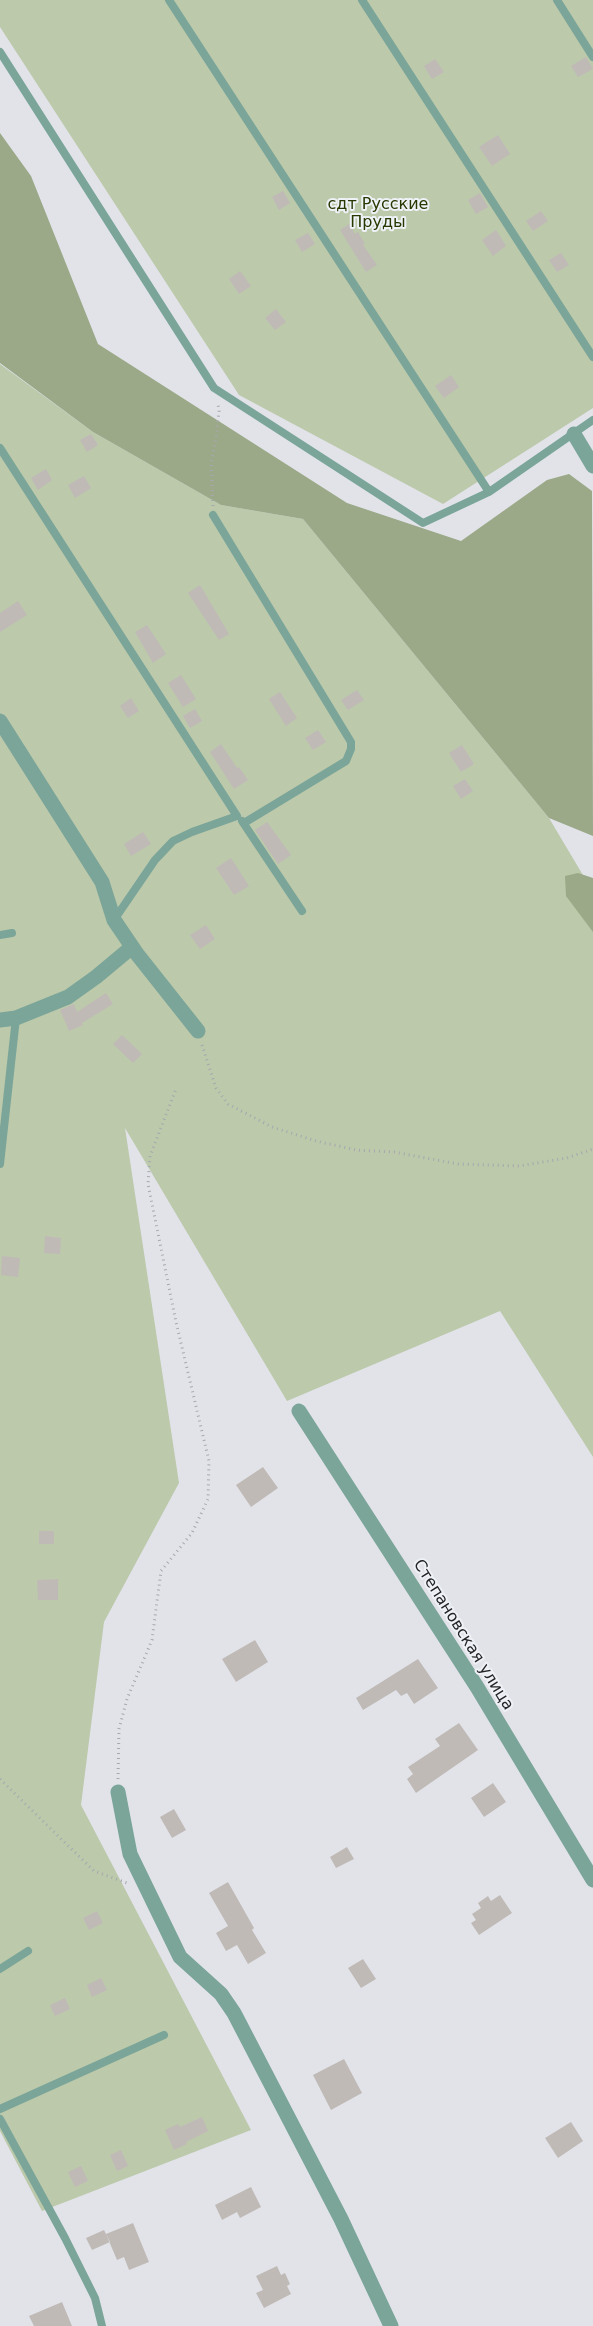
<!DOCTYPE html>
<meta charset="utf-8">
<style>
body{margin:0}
canvas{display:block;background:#e1e3e9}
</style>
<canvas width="593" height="2326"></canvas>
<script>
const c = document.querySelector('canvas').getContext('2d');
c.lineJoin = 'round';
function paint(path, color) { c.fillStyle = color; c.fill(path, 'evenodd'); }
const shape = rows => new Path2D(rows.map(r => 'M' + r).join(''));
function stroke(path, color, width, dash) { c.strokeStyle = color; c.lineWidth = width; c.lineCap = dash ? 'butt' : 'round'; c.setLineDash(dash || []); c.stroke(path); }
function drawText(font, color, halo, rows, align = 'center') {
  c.font = font + ' "DejaVu Sans",sans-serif'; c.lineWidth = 4; c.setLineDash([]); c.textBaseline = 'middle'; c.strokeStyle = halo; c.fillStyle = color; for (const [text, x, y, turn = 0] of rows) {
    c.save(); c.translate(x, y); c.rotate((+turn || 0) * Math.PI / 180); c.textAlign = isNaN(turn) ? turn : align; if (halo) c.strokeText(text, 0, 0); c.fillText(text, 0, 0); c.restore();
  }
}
paint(shape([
 [0,0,593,0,593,408,443,504,239,395,0,27],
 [0,364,93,432,221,505,303,519,549,818,593,892,593,1457,500,1311,287,1401,125,1128,179,1483,104,1622,81,1805,251,2130,42,2211,0,2131]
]), '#bcc9ab');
paint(shape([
 [0,133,31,176,98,344,347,503,461,541,547,480,569,474,592,491,593,836,549,818,303,519,221,505,93,432,0,363],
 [578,873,593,878,593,932,566,896,565,876]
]), '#9ba988');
paint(shape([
 [586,57,593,69,578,77,571,66],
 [435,59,444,72,432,79,424,66],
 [498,135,510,154,492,166,479,147],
 [283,191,290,203,279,210,272,197],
 [480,193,488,207,476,214,468,200],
 [541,211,548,221,533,231,526,221],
 [349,224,355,234,358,232,365,244,363,245,377,265,366,272,340,230],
 [496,230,506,246,493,256,482,240],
 [308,233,315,244,302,252,295,240],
 [561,253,569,265,557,272,549,260],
 [240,271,251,286,239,294,229,279],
 [276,309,286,322,275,330,265,318],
 [451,375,459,387,444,398,435,386],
 [91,434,98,445,87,452,80,440],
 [46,469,52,480,38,490,31,478],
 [84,476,91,488,75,498,68,485],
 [200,585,229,634,219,640,188,593],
 [18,601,27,615,0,632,0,613],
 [147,625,166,654,153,663,135,632],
 [181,675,196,699,183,707,168,683],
 [357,690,364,700,348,710,341,700],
 [280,692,297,718,286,726,269,699],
 [131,698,139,711,128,718,120,706],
 [195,709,202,721,190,728,183,716],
 [318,730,326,742,313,750,305,738],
 [221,744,237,768,239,767,248,780,234,789,210,752],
 [462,745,474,764,461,772,449,753],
 [465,779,473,791,461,799,453,786],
 [267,822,291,855,278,864,255,830],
 [143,832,151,844,131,856,124,844],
 [231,858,249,886,234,895,216,868],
 [206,925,215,939,200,949,190,935],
 [106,993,113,1004,82,1023,83,1025,69,1031,60,1010,74,1004,77,1012],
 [122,1035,142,1054,133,1063,113,1044],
 [45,1236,61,1238,60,1254,44,1253],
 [2,1256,20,1258,18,1277,1,1275],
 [263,1467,278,1488,251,1507,236,1485],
 [39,1531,54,1531,54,1544,39,1544],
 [58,1579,58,1600,38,1600,37,1580],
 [255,1640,268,1662,236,1682,222,1659],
 [418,1659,438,1688,414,1704,407,1693,401,1696,396,1690,363,1710,356,1698],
 [459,1723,478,1750,416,1793,407,1779,413,1774,408,1767,440,1746,435,1739],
 [493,1783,506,1802,484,1817,471,1798],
 [174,1809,186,1830,172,1838,160,1817],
 [347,1847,354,1859,336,1868,330,1857],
 [228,1882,254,1928,252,1930,266,1953,248,1964,237,1945,226,1951,216,1933,228,1926,209,1893],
 [500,1895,512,1913,479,1935,471,1923,476,1920,472,1914,481,1908,478,1903,488,1896,491,1901],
 [97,1911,103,1923,89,1930,83,1918],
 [363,1959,376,1979,361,1988,348,1968],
 [101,1978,107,1990,92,1997,87,1985],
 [65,1998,70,2009,55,2016,50,2005],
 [344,2059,362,2093,331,2110,313,2075],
 [202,2117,208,2131,186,2142,187,2144,174,2150,165,2130,178,2124,180,2127],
 [571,2122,583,2141,558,2158,545,2138],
 [121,2150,128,2166,117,2171,110,2155],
 [81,2166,88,2181,75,2187,68,2172],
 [251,2187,261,2207,240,2218,237,2212,222,2220,215,2205],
 [133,2223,149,2262,129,2270,124,2257,117,2260,106,2234],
 [104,2230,110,2242,92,2250,86,2238],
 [277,2266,281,2275,285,2273,290,2284,287,2286,291,2294,264,2308,256,2293,263,2290,256,2276],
 [62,2302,72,2326,34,2326,29,2316]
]), '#c0bab7');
stroke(shape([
 [213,506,211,463,216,439,219,411,218,404],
 [202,1045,216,1088,228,1104,272,1127,316,1141,356,1150,394,1152,458,1164,519,1166,567,1158,593,1149],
 [0,1779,94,1871,127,1883],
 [118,1779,119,1729,127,1699,152,1640,161,1571,192,1533,208,1499,209,1461,176,1322,148,1184,150,1156,176,1089]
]), '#a6a8ad', 3, [1, 4]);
stroke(shape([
 [169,0,489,492],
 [362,0,593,357],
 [557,0,593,57],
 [0,52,214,388,423,523,489,492,593,420],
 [0,448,237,816,192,832,173,841,155,860,114,920],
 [213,515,351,742,351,749,346,761,244,823],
 [242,821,302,911],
 [0,935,12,933],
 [0,1164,16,1018],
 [0,1969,28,1951],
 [0,2109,164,2035],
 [0,2119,65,2238,95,2298,102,2326]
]), '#7ba599', 8);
stroke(shape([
 [574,434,593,466],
 [0,721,102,882,114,920,137,954,198,1031],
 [0,1020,16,1018,68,997,96,977,132,947],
 [299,1411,477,1687,593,1880],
 [118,1792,130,1854,180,1957,221,1994,234,2013,341,2219,391,2326]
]), '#7ba599', 15);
drawText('16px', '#273801', '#eef1f6', [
 ["сдт Русские",378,205],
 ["Пруды",378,223]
]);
drawText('16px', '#232426', '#eef1f6', [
 ["Степановская улица",463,1635,58]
]);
</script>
